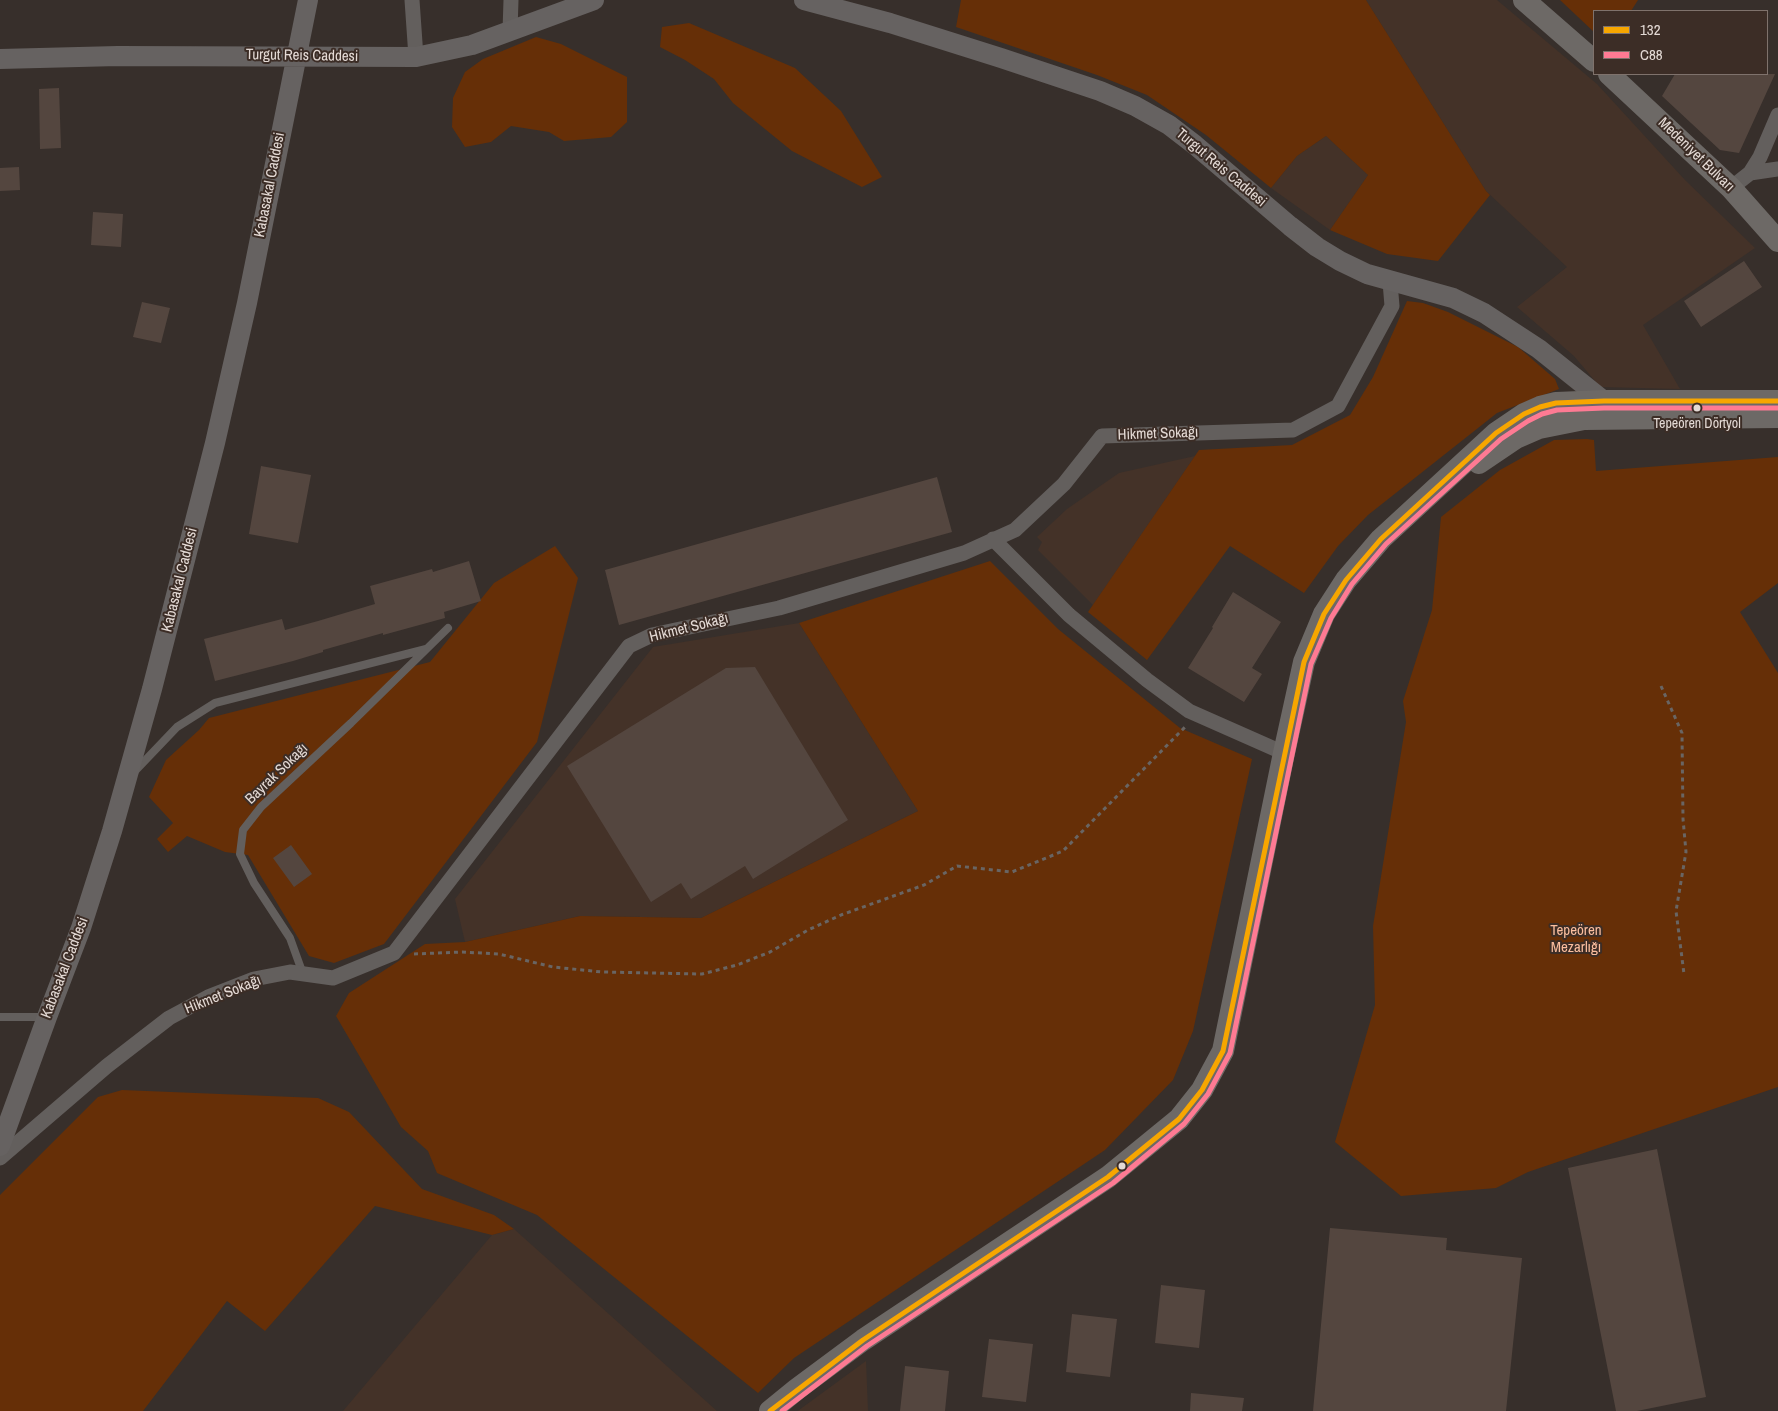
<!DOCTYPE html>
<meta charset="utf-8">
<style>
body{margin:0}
#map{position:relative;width:1778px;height:1411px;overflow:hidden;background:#372f2b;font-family:"Archivo Narrow",sans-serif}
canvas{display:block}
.legend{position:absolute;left:1593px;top:10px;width:175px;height:65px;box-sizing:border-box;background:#3c2d26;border:1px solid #7f726c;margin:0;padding:6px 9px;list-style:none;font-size:15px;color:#e4dad5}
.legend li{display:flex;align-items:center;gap:10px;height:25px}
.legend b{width:25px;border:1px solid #7f726c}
</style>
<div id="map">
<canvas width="1778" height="1411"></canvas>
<ul class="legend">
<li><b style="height:6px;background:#f7a600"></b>132</li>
<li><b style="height:6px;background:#fe7a93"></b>C88</li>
</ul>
</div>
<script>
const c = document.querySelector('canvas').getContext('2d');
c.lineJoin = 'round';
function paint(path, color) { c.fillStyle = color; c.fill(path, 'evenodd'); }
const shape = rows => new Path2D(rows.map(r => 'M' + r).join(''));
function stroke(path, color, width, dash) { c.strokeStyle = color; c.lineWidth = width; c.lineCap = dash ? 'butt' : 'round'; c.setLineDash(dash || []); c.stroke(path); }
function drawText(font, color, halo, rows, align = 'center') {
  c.font = font + ' "Archivo Narrow",sans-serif'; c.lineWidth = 4; c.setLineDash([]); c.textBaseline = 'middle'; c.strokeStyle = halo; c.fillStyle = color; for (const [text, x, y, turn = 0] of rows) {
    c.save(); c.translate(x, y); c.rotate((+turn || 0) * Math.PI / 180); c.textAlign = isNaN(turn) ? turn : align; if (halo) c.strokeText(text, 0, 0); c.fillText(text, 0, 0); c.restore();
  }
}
paint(shape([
 [1366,0,1497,0,1597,84,1685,180,1755,248,1643,325,1680,389,1600,387,1574,356,1517,307,1567,267,1486,191],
 [1326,136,1368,175,1330,230,1271,188,1297,156],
 [1195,456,1093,605,1038,550,1042,542,1037,537,1067,509,1119,473],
 [799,623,918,811,701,918,580,916,465,942,455,899,653,647],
 [514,1229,717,1411,343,1411,492,1235],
 [866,1361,868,1411,798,1411,799,1410]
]), '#443228');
paint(shape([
 [961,0,1366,0,1486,191,1490,195,1438,261,1387,254,1330,230,1368,175,1326,136,1297,156,1271,188,1206,135,1147,95,1097,75,956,27],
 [1560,0,1638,0,1631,11,1594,11,1594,32],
 [689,23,795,68,841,111,882,177,862,187,792,151,733,103,714,79,685,60,660,47,662,27],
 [536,37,561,44,627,77,627,122,611,137,564,141,549,132,511,126,491,142,465,147,452,127,453,98,465,72,483,59],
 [1407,301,1423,303,1448,312,1518,347,1555,379,1559,389,1497,413,1368,515,1338,546,1304,593,1230,546,1147,660,1088,612,1199,450,1292,445,1350,415,1373,377],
 [1587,439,1594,440,1596,471,1778,457,1778,583,1740,612,1778,673,1778,1087,1528,1172,1496,1188,1401,1196,1335,1142,1375,1005,1373,926,1406,722,1403,701,1432,610,1441,517,1500,470,1554,440],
 [555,546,578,578,537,742,384,944,334,963,309,956,248,855,225,852,187,836,168,852,157,839,173,823,149,797,166,760,199,730,209,718,430,662,494,583],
 [990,561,1058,629,1180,728,1252,759,1193,1031,1173,1080,1105,1150,794,1358,758,1393,537,1215,437,1173,428,1151,401,1127,336,1016,349,993,425,944,465,942,580,916,701,918,918,811,799,623],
 [122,1090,318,1098,349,1112,422,1189,494,1215,514,1229,492,1235,375,1206,265,1331,227,1301,143,1411,0,1411,0,1195,98,1097]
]), '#662f07');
paint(shape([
 [1675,74,1775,74,1739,153,1720,150,1662,96],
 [59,88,61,148,40,149,39,89],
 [19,167,20,190,0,191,0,168],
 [93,212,123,214,121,247,91,245],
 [1744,261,1762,287,1701,327,1684,301],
 [142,302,170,308,161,343,133,337],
 [261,466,311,475,298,543,249,534],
 [937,477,952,532,619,625,605,570],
 [469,561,481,601,444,612,445,618,383,635,383,633,323,650,323,652,293,661,215,681,204,639,282,619,285,630,318,621,375,604,370,586,432,569,433,572],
 [1233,592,1281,622,1252,668,1262,674,1244,702,1188,668,1213,628,1212,627],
 [755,667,848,820,753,879,745,866,691,899,681,883,651,902,567,766,726,668],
 [291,845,312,874,294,887,273,858],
 [1657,1149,1706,1397,1637,1411,1616,1411,1568,1168],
 [1330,1228,1447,1238,1446,1250,1522,1258,1506,1411,1313,1411],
 [1161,1285,1205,1290,1199,1348,1155,1343],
 [1072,1314,1117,1319,1110,1377,1066,1372],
 [989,1339,1033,1344,1026,1402,982,1397],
 [905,1366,949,1371,945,1411,900,1411],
 [1191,1393,1244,1398,1242,1411,1190,1411]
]), '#54463f');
stroke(shape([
 [1661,686,1682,733,1683,819,1686,852,1676,911,1684,974],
 [414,954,462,952,499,954,553,967,602,972,702,974,737,965,770,952,808,930,841,915,924,885,957,866,1012,872,1063,851,1186,726]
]), '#696563', 3, [4, 4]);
stroke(shape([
 [135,771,177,727,215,703,426,649],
 [303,974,290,938,254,883,240,854,243,830,261,807,351,723,448,628],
 [0,1017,45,1017]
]), '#635f5d', 8);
stroke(shape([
 [412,0,416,57],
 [510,31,511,0],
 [1750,173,1760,157,1778,115],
 [1731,188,1750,173,1778,169],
 [993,539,1069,615,1147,680,1189,711,1284,753],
 [0,1158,107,1066,169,1018,208,997,254,979,290,972,333,978,394,953,629,646,652,635,779,608,964,553,1015,530,1064,484,1102,436,1293,430,1338,406,1392,306,1390,282]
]), '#635f5d', 15);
stroke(shape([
 [804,0,890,23,1001,58,1100,91,1135,106,1169,125,1195,145,1290,226,1317,247,1340,261,1367,274,1453,298,1484,313,1539,349,1604,401],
 [0,59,118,56,416,57,472,45,594,0],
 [0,1146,47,1017,81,928,112,831,152,689,215,443,247,303,308,0]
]), '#666261', 20);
stroke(shape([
 [1524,0,1594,61],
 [1609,74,1731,188,1778,241],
 [1479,463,1516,438,1539,428,1584,419,1778,417],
 [770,1411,797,1389,863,1340,1108,1177,1179,1119,1202,1090,1223,1051,1284,753,1304,662,1324,614,1346,580,1381,539,1496,433,1524,414,1540,407,1556,403,1604,401,1778,401]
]), '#6d6966', 22);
stroke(shape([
 [770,1411,863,1340,1108,1177,1179,1119,1202,1090,1223,1051,1304,662,1324,614,1346,580,1381,539,1496,433,1524,414,1540,407,1556,403,1604,401,1778,401]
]), '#f7a600', 5);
stroke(shape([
 [782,1411,867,1346,1113,1183,1184,1124,1208,1094,1230,1053,1311,664,1331,618,1352,584,1386,544,1501,439,1528,421,1542,414,1557,410,1604,408,1778,408]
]), '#fe7a93', 5);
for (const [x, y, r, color] of [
 [1697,408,4.5,"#e4dad5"],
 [1122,1166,4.5,"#e4dad5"]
]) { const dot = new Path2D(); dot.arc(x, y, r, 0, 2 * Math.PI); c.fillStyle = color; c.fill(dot); stroke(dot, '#3c2d26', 2); }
drawText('14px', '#e4dad5', '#3c2d26', [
 ["Tepeören Dörtyol",1697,424]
]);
drawText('15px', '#e4dad5', '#3c2d26', [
 ["Turgut Reis Caddesi",302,56,1],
 ["Medeniyet Bulvarı",1696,155,44],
 ["Turgut Reis Caddesi",1221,168,40],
 ["Kabasakal Caddesi",270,185,-79],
 ["Hikmet Sokağı",1158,434,-2],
 ["Kabasakal Caddesi",180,580,-76],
 ["Hikmet Sokağı",689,628,-14],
 ["Bayrak Sokağı",277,774,-44],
 ["Kabasakal Caddesi",65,968,-69],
 ["Hikmet Sokağı",223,995,-22]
]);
drawText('15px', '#fbbe9e', '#3c2d26', [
 ["Tepeören",1576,931],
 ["Mezarlığı",1576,948]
]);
</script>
